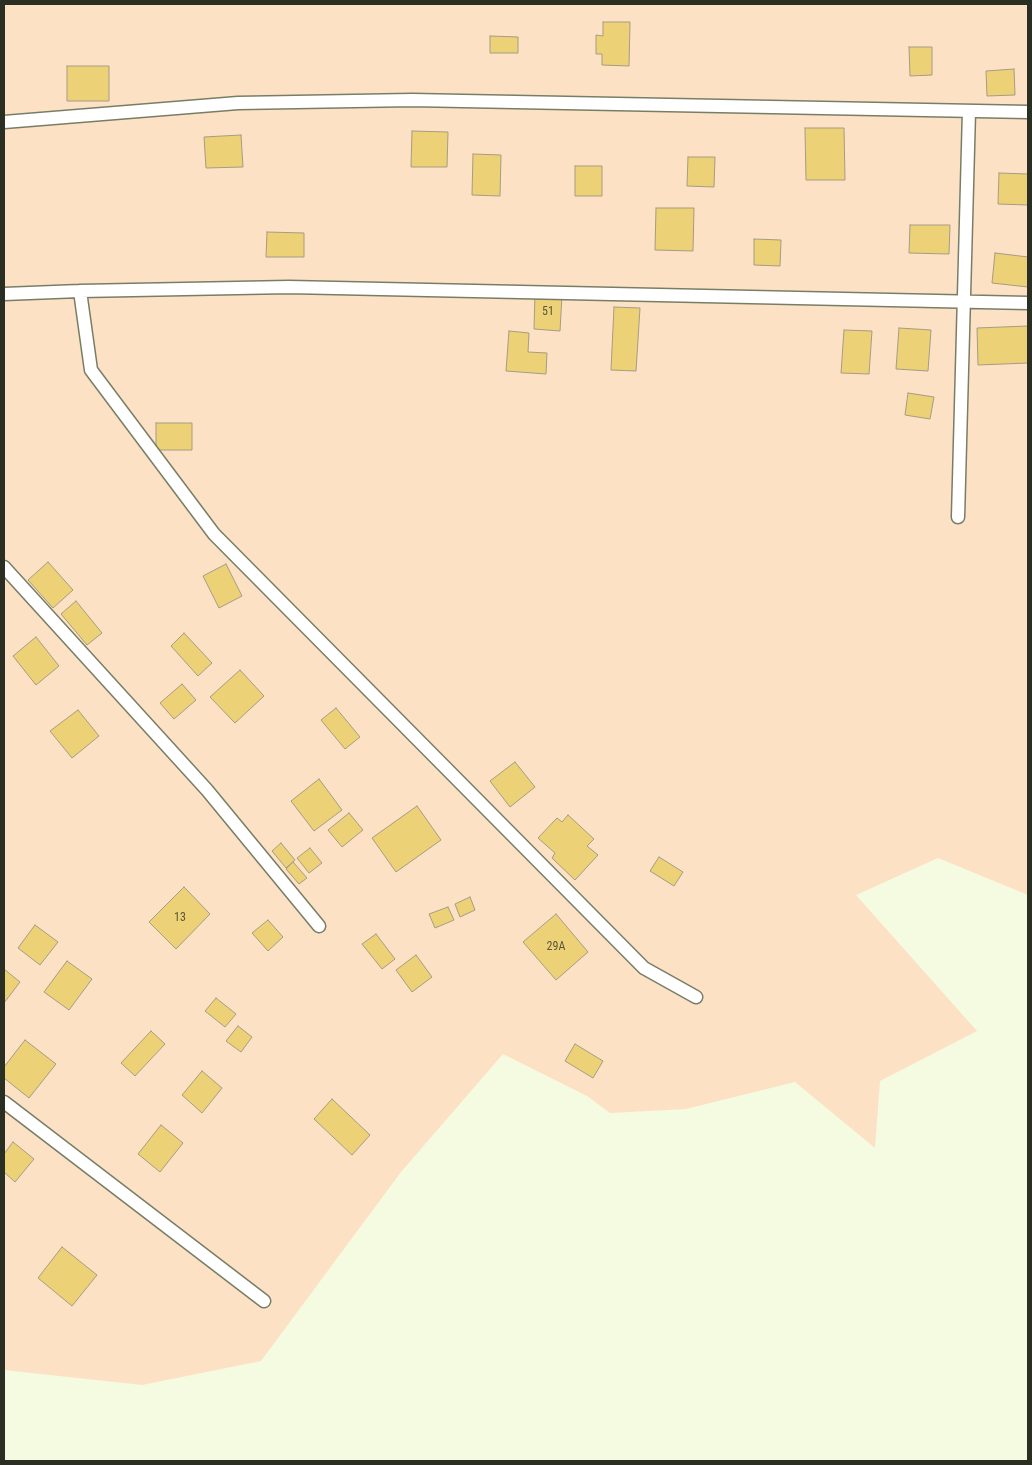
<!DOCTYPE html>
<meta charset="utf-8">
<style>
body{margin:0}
#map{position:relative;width:1032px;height:1465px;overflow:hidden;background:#f4fbe0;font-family:"Roboto Condensed",sans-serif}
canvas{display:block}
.frame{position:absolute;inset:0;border:5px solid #2b2e23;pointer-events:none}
</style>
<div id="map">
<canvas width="1032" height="1465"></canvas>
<div class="frame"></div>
</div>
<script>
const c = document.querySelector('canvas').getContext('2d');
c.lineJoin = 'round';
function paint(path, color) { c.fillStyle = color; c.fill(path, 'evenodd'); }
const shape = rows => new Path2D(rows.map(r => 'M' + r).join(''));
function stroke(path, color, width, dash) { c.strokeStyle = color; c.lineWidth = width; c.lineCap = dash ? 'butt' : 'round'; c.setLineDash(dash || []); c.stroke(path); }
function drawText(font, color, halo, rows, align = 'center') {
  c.font = font + ' "Roboto Condensed",sans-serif'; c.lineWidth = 4; c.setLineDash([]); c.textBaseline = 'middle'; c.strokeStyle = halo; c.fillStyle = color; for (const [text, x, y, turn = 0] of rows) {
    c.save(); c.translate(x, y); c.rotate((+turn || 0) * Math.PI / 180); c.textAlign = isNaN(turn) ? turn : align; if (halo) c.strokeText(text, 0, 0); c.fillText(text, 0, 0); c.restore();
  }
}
paint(shape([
 [4,4,1028,4,1028,895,938,858,856,895,977,1031,880,1081,875,1148,795,1082,686,1109,610,1113,587,1096,503,1054,401,1172,261,1361,142,1385,4,1370]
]), '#fde1c5');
const building = shape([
 [603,22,630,22,629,66,602,65,602,54,596,54,596,35,603,36,603,22],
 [490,36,518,37,518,53,490,53,490,36],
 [909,47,932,47,932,75,910,76,909,47],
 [67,66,109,66,109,101,67,101,67,66],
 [1014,69,1015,95,987,96,986,71,1014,69],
 [805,128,844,128,845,180,806,180,805,128],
 [412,131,448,132,447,167,411,167,412,131],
 [241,135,243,167,206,168,204,137,241,135],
 [473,154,501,155,500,196,472,195,473,154],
 [688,157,715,157,714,187,687,186,688,157],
 [575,166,602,166,602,196,575,196,575,166],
 [999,173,1028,174,1028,205,998,204,999,173],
 [656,208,694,208,693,251,655,250,656,208],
 [910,225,950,225,949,254,909,253,910,225],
 [267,232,304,233,304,257,266,257,267,232],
 [754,239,781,240,780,266,754,265,754,239],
 [995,253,1028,257,1028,287,992,283,995,253],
 [535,294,562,295,560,331,534,329,535,294],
 [614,307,640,308,636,371,611,370,614,307],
 [1028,326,1028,363,978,365,977,328,1028,326],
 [899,328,931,330,928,371,896,369,899,328],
 [844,330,872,331,869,374,841,373,844,330],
 [509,331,529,333,528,352,547,353,546,374,506,371,509,331],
 [908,393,934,397,930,419,905,415,908,393],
 [156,423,192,423,192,450,156,450,156,423],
 [48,562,73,590,53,608,28,580,48,562],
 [226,564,242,596,219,608,203,576,226,564],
 [76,601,102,633,87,645,61,614,76,601],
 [184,633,212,663,198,676,171,646,184,633],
 [36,637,59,666,36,685,13,656,36,637],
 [240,670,264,696,235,723,210,697,240,670],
 [182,684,196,700,174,719,160,703,182,684],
 [336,708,360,737,345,749,321,720,336,708],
 [78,710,99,736,72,758,50,731,78,710],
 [515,762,535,787,510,807,490,781,515,762],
 [319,779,342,810,314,831,291,801,319,779],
 [417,806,441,840,396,872,372,838,417,806],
 [349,813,363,830,342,847,328,830,349,813],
 [568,815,594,839,587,846,598,855,575,880,552,858,555,853,538,838,557,818,562,822,568,815],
 [281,843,295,860,286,868,272,851,281,843],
 [310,848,322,863,309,873,297,858,310,848],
 [659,857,683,872,674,886,650,871,659,857],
 [293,862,307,878,299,884,286,869,293,862],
 [184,887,210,914,176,949,149,922,184,887],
 [470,897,475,910,460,917,455,904,470,897],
 [448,907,454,920,435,928,429,914,448,907],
 [556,914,588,952,556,980,523,942,556,914],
 [268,920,283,937,268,951,252,933,268,920],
 [35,925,58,942,40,965,18,948,35,925],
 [376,934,395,959,382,969,362,944,376,934],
 [416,955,432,977,412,992,396,970,416,955],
 [67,961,92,979,69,1010,44,992,67,961],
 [4,969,20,982,4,1003,4,969],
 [216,998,236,1014,225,1027,205,1011,216,998],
 [238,1026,252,1037,241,1052,226,1041,238,1026],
 [151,1031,165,1044,135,1076,121,1063,151,1031],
 [25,1040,56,1064,29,1098,4,1078,4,1067,25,1040],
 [575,1044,603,1061,593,1078,565,1061,575,1044],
 [202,1071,222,1088,202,1113,182,1095,202,1071],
 [332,1099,370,1135,352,1155,314,1119,332,1099],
 [161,1125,183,1143,160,1172,138,1154,161,1125],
 [13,1142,34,1159,15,1182,4,1172,4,1154,13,1142],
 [62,1247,97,1275,72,1306,38,1278,62,1247]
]);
paint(building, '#edd177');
stroke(building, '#a59d84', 1);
const lane = shape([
 [4,122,238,103,412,100,1028,112],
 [80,291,91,370,214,534,644,968,696,997],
 [4,294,80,291,289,287,1028,303],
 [958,517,969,111],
 [4,567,207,790,319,926],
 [4,1102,264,1301]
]);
stroke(lane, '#787e66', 15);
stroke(lane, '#fff', 12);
drawText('12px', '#5c5738', null, [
 ["51",548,312],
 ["13",180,918],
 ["29А",556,947]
]);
</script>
